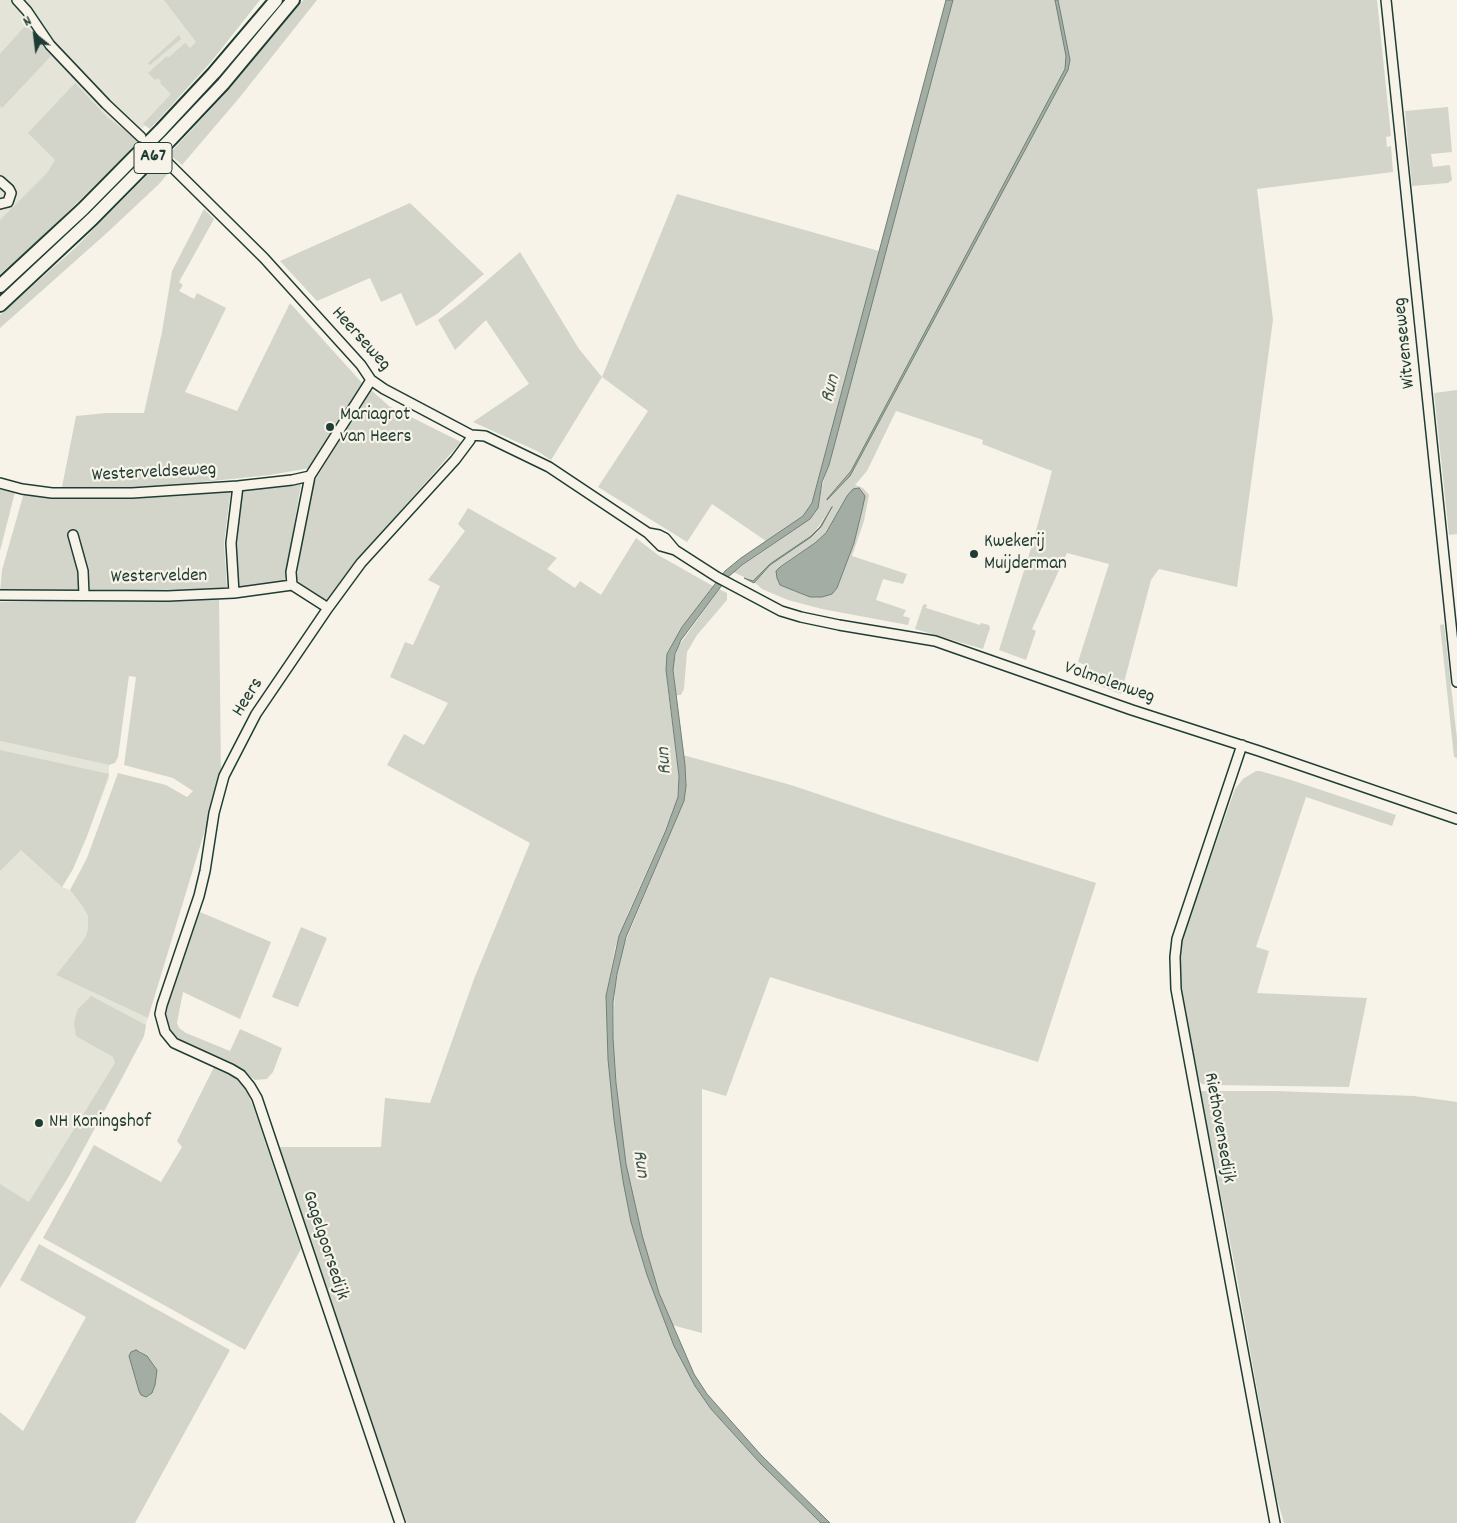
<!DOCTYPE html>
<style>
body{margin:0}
#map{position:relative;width:1457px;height:1523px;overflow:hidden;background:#f7f3e8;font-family:Dekko,sans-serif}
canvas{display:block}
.north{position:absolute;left:10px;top:10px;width:50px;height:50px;-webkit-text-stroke:4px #f7f3e8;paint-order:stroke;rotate:331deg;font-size:14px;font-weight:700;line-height:20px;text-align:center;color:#1f3d34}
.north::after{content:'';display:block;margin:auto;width:18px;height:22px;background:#1f3d34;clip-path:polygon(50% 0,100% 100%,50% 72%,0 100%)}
</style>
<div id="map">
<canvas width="1457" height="1523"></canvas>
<div class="north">N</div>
</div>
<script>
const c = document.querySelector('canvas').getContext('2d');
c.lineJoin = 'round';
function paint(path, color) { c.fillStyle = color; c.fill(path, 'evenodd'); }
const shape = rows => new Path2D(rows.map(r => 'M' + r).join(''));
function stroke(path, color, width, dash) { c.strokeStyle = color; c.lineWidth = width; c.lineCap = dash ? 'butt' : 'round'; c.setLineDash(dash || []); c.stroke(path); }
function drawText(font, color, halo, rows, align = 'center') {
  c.font = font + ' Dekko,sans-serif'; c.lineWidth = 4.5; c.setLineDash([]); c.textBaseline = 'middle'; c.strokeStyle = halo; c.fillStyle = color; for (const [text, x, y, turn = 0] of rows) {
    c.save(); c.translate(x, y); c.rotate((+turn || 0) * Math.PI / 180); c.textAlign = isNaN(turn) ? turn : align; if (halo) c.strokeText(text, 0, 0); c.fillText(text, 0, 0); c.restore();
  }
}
paint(shape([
 [0,0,169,0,212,54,150,122,0,243],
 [0,741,109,765,109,778,87,836,73,869,62,887,70,890,83,907,88,916,89,929,85,938,56,975,148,1018,144,1031,144,1036,123,1077,69,1176,0,1288]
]), '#e5e4d9');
paint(shape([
 [164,0,260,0,211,62,150,129,143,124,171,94,160,83,161,81,158,78,155,80,148,73,167,56,168,58,185,43,190,48,196,42],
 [303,0,317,0,240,97,182,165,169,154,224,95],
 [953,0,1377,0,1391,136,1386,137,1387,147,1391,146,1393,172,1257,189,1273,320,1237,587,1159,569,1151,580,1121,694,1084,680,1089,667,1078,662,1109,564,1067,553,1032,629,1036,631,1026,660,999,650,1033,542,1052,471,982,444,983,440,896,411,867,471,855,485,863,488,869,495,864,521,852,556,907,574,903,584,883,579,876,600,906,610,903,616,910,618,908,625,822,609,788,600,762,589,754,582,770,565,817,532,829,514,832,507,814,533,770,564,753,581,733,572,794,530,815,513],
 [917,346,919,346,850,476,827,500,851,471],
 [847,496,863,506,854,543,837,588,822,597,810,597,780,585,779,567,815,543,826,533],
 [26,25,51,56,2,108,0,106,0,54],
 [179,35,181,39,150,65,148,63],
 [75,83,108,118,138,140,127,154,38,241,0,274,0,220,47,173,55,160,28,133],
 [1448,107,1452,152,1431,154,1433,167,1449,165,1450,166,1452,180,1448,183,1412,186,1405,111],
 [160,162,170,171,159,184,109,231,0,328,0,315,75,248],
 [677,194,879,251,812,503,803,516,766,541,712,504,687,542,598,487,648,411,602,377,551,460,537,451,473,422,529,384,486,320,455,350,438,320,462,302,520,252,579,349,602,377],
 [410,203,484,274,437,314,420,324,416,326,401,293,381,302,370,278,317,301,280,261],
 [204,209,214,219,179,282,183,285,179,291,194,299,197,293,226,308,185,392,237,411,290,303,363,384,310,468,270,475,154,487,81,491,62,487,76,416,106,413,144,413,162,332,172,271],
 [371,390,389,406,461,442,403,508,327,601,322,600,301,586,297,579,298,568,311,487],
 [1457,390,1457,534,1449,535,1434,393],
 [296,484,301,484,285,579,279,586,239,588,234,539,243,490],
 [0,486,15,492,0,551],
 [231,489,224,543,227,588,199,590,12,590,0,592,2,570,23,496,28,492,81,498,114,498],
 [468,508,557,558,547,569,575,588,580,581,601,595,636,538,658,555,713,586,682,627,667,654,667,683,679,776,678,797,672,815,629,911,615,948,606,996,608,1059,623,1181,631,1222,647,1275,674,1346,695,1386,711,1409,760,1463,821,1523,407,1523,345,1347,279,1147,381,1147,385,1098,430,1103,474,979,530,843,387,765,404,734,424,745,448,703,390,677,405,642,413,645,440,586,428,580,465,531,458,524],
 [719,589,727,593,727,600,697,635,687,652,684,689,681,695,676,695,673,664,678,647],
 [219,597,221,777,148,1018,56,975,85,938,88,929,88,916,83,907,70,890,87,858,118,773,166,785,187,797,193,791,173,778,124,765,136,677,129,676,118,757,115,763,109,765,0,741,0,602],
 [925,604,927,605,926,608,980,625,981,623,989,625,990,628,983,649,915,629,923,605],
 [1444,624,1457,739,1457,758,1454,757,1440,625],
 [0,750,109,774,87,836,73,869,62,887,21,850,0,871],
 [683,755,791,785,889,818,1096,883,1038,1062,770,977,726,1096,702,1089,702,1333,672,1325,659,1293,648,1260,635,1209,626,1164,616,1083,613,1038,615,987,623,947,684,801,686,776],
 [1256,771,1260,771,1291,780,1396,815,1392,826,1306,797,1256,947,1269,951,1257,993,1367,998,1349,1087,1215,1085,1202,1084,1199,1081,1180,983,1179,969,1180,951,1182,939,1235,789,1243,779],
 [200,912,271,942,240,1019,183,992,177,1023,179,1028,186,1033,230,1051,240,1029,282,1048,273,1072,267,1079,255,1080,238,1067,195,1050,170,1036,165,1018,169,1002],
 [301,927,327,938,298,1007,272,997],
 [91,996,146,1025,144,1036,69,1176,0,1288,0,1184,29,1202,115,1063,113,1057,76,1036,74,1022,78,1009],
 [214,1067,231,1075,241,1083,247,1092,253,1106,301,1249,245,1350,43,1238,94,1145,161,1182,182,1147,177,1141],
 [1200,1091,1274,1091,1414,1096,1457,1102,1457,1523,1284,1523,1276,1495,1235,1267],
 [39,1244,230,1350,135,1523,0,1523,0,1412,23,1431,86,1317,20,1280],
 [140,1351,147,1356,157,1370,155,1385,152,1393,146,1397,139,1391,130,1356]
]), '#d3d5ca');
const water = shape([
 [946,0,953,0,829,465,822,482,818,508,810,519,742,565,728,577,681,640,675,654,673,670,685,765,686,786,684,801,626,937,617,974,613,1002,613,1038,616,1083,626,1164,642,1235,659,1293,694,1374,707,1394,761,1455,830,1523,821,1523,760,1463,711,1409,695,1386,674,1346,647,1275,631,1222,623,1181,614,1120,608,1059,606,996,619,936,666,830,678,797,679,776,666,670,667,654,682,627,725,571,741,558,803,516,812,503,946,0],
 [1055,0,1058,0,1070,60,1068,70,850,476,827,500,827,499,851,471,1065,69,1066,56,1055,0],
 [859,488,865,496,863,506,854,543,837,588,832,594,822,597,810,597,780,585,777,578,776,571,780,567,815,543,826,533,847,496,853,489,859,488],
 [832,507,821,527,811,537,770,565,754,583,744,578,753,581,770,564,811,536,820,527,832,507],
 [136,1350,147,1356,157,1370,155,1385,152,1393,146,1397,141,1395,139,1391,129,1356,131,1352,136,1350]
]);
paint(water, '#a4ada3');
stroke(water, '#6f8077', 1);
const minor = shape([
 [17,0,27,11,50,45,106,104,141,137],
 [1386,0,1457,682],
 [164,159,264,258,361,365,371,380,384,389,471,435,485,436,549,467,648,533,661,546,675,550,717,577,781,611,801,617,839,625,935,641,1132,710,1259,751,1457,819],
 [0,181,9,189,11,193,8,202,0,204],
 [0,483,22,489,52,493,132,493,238,486,292,480,310,476],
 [648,533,659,535,665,538,675,550],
 [73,535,83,571,84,595],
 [292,585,291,572,310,476,371,380],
 [234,593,231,543,238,486],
 [0,595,168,596,234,593,292,585,328,608],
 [1242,745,1177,939,1175,957,1176,989,1275,1523],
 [400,1523,257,1098,250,1086,241,1075,231,1069,174,1043,165,1032,160,1014,162,1005,199,896,205,871,214,813,224,776,256,714,328,608,361,563,455,460,470,440,471,435]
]);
const highway = shape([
 [0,286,83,209,161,130,214,73,276,0],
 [0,305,92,219,171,139,223,84,293,0]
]);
stroke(minor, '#1f3d34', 12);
stroke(highway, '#1f3d34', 16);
stroke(minor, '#f7f3e8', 9);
stroke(highway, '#f7f3e8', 12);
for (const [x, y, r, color] of [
 [330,427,5,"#1f3d34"],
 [974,554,5,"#1f3d34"],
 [39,1123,5,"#1f3d34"]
]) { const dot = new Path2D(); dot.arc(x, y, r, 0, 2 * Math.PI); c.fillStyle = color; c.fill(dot); stroke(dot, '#f7f3e8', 2); }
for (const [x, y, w] of [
 [153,158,38]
]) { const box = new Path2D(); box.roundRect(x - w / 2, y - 15.5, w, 31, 4); c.fillStyle = '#f7f3e8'; c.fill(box); stroke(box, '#1f3d34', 1); }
drawText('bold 18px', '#1f3d34', null, [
 ["A67",153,158]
]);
drawText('19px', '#1f3d34', '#f7f3e8', [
 ["Heerseweg",360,340,48],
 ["Witvenseweg",1406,343,-96],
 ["Westerveldseweg",154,474,-3],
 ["Westervelden",159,578,-1],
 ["Volmolenweg",1109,684,19],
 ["Heers",249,698,-58],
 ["Riethovensedijk",1218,1128,80],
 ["Gagelgoorsedijk",324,1246,72]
]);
drawText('19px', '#1f3d34', '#f7f3e8', [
 ["Mariagrot",340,416],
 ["van Heers",340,438],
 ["Kwekerij",984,543],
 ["Muijderman",984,565],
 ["NH Koningshof",49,1123]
], 'left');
drawText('italic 20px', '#405950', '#f7f3e8', [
 ["Run",832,389,-75],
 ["Run",666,761,-94],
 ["Run",639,1164,82]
]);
</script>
